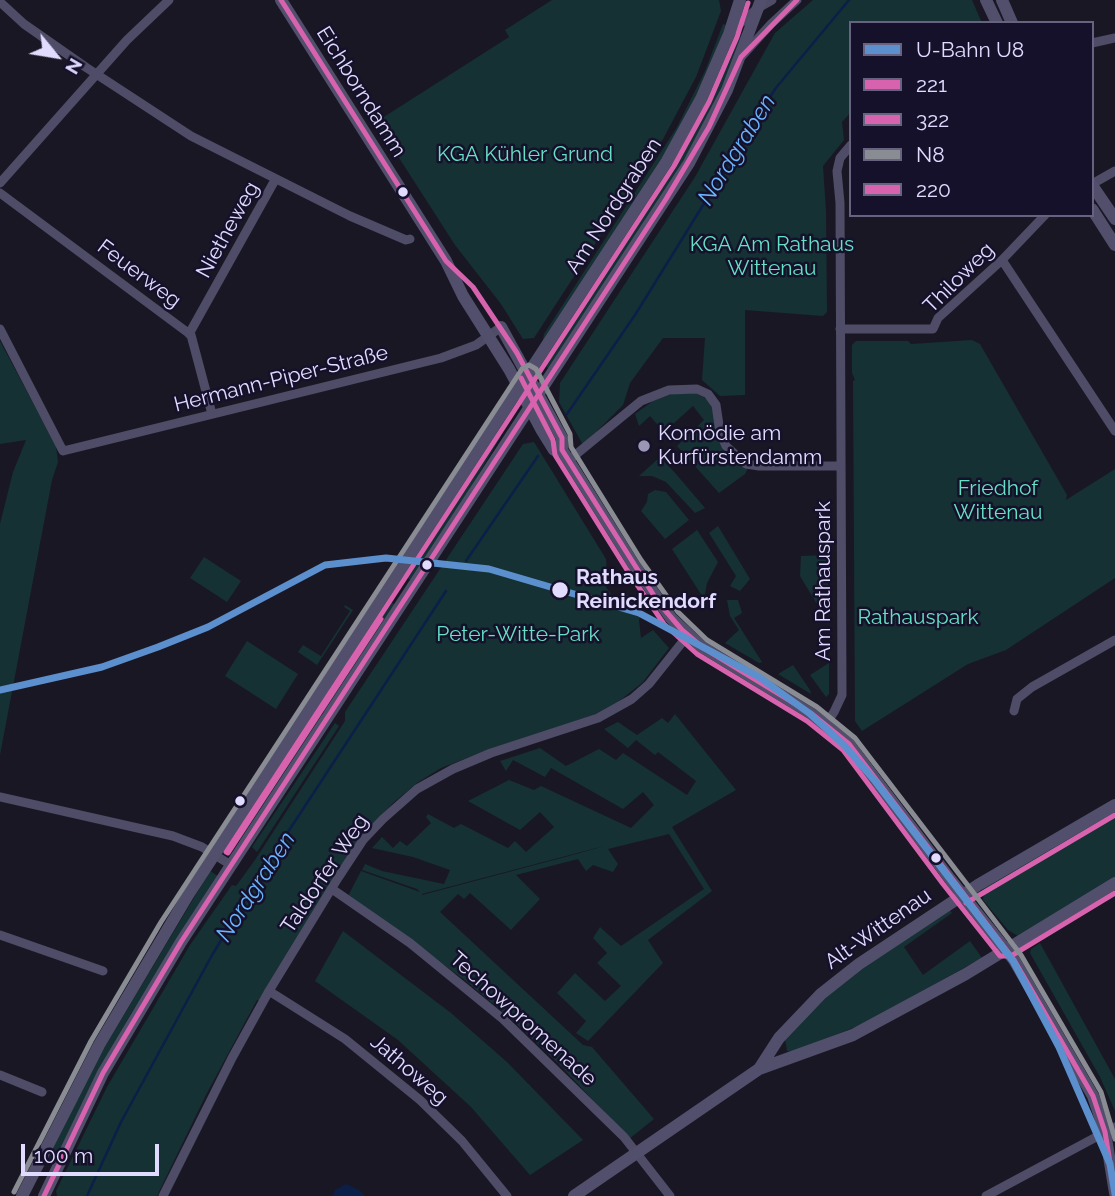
<!DOCTYPE html>
<meta charset="utf-8">
<style>
body{margin:0}
#map{position:relative;width:1115px;height:1196px;overflow:hidden;background:#1a1725;font-family:Raleway,sans-serif}
canvas{display:block}
.legend{position:absolute;left:849px;top:21px;width:245px;height:196px;box-sizing:border-box;background:#16112b;border:2px solid #676280;margin:0;padding:9px 12px;list-style:none;font-size:21px;color:#e1dbff}
.legend li{display:flex;align-items:center;gap:14px;height:35px}
.legend b{width:35px;border:2px solid #676280}
.north{position:absolute;left:21px;top:21px;width:70px;height:70px;-webkit-text-stroke:5px #16112b;paint-order:stroke;rotate:120deg;font-size:19px;font-weight:700;line-height:28px;text-align:center;color:#e1dbff}
.north::after{content:'';display:block;margin:auto;width:24px;height:32px;background:#e1dbff;clip-path:polygon(50% 0,100% 100%,50% 72%,0 100%)}
.scale{position:absolute;left:21px;top:1144px;width:138px;height:32px;box-sizing:border-box;border:4px solid #e1dbff;border-top:0;padding-left:9px;font-size:21px;line-height:24px;white-space:nowrap;color:#e1dbff;-webkit-text-stroke:5px #16112b;paint-order:stroke}
</style>
<div id="map">
<canvas width="1115" height="1196"></canvas>
<ul class="legend">
<li><b style="height:9px;background:#5c8fcd"></b>U-Bahn U8</li>
<li><b style="height:9px;background:#d763ae"></b>221</li>
<li><b style="height:9px;background:#d763ae"></b>322</li>
<li><b style="height:9px;background:#8a8c93"></b>N8</li>
<li><b style="height:9px;background:#d763ae"></b>220</li>
</ul>
<div class="north">N</div>
<div class="scale">100 m</div>
</div>
<script>
const c = document.querySelector('canvas').getContext('2d');
c.lineJoin = 'round';
function paint(path, color) { c.fillStyle = color; c.fill(path, 'evenodd'); }
const shape = rows => new Path2D(rows.map(r => 'M' + r).join(''));
function stroke(path, color, width, dash) { c.strokeStyle = color; c.lineWidth = width; c.lineCap = dash ? 'butt' : 'round'; c.setLineDash(dash || []); c.stroke(path); }
function drawText(font, color, halo, rows, align = 'center') {
  c.font = font + ' Raleway,sans-serif'; c.lineWidth = 5; c.setLineDash([]); c.textBaseline = 'middle'; c.strokeStyle = halo; c.fillStyle = color; for (const [text, x, y, turn = 0] of rows) {
    c.save(); c.translate(x, y); c.rotate((+turn || 0) * Math.PI / 180); c.textAlign = isNaN(turn) ? turn : align; if (halo) c.strokeText(text, 0, 0); c.fillText(text, 0, 0); c.restore();
  }
}
paint(shape([
 [552,0,719,0,721,11,696,77,663,139,534,338,523,339,501,304,455,245,376,122,509,37,505,30],
 [813,0,972,0,982,23,851,23,851,112,842,122,844,140,823,166,826,211,827,312,823,316,745,310,745,395,720,396,702,380,705,338,663,338,630,383,623,405,583,445,559,402,560,383,695,177,775,33],
 [723,24,726,25,706,76,673,141,542,344,544,334,677,127,705,71],
 [742,32,728,78,685,161,549,370,545,364,574,320,592,285,733,42],
 [972,340,980,344,1067,495,1066,500,1115,469,1115,578,1006,650,968,664,862,731,855,721,853,381,855,380,852,373,852,345,856,341,908,341,911,344],
 [0,341,56,446,58,462,52,480,0,755,0,524,13,472,26,440,0,444],
 [677,392,694,392,710,401,724,449,735,461,748,468,745,474,719,493,677,446,704,420,693,406,664,432,650,416,639,426,635,414,653,401],
 [496,432,501,436,460,506,412,581,403,575],
 [534,442,606,559,607,571,603,583,614,598,619,600,627,594,641,613,639,620,641,638,653,630,669,648,643,682,618,702,596,714,488,750,441,768,417,783,393,803,359,840,260,1001,257,1000,207,1093,157,1196,57,1196,56,1191,107,1087,190,945,232,885,236,886,255,860,345,721,345,712,523,444],
 [660,457,676,474,705,508,695,513,666,482,652,476,639,476],
 [655,490,666,492,689,520,665,539,641,511,647,502,648,494],
 [718,526,750,579,740,591,730,586,736,576,709,533],
 [697,530,718,562,707,583,704,599,672,549],
 [828,555,828,605,818,606,800,576,801,556],
 [204,557,241,581,227,602,190,578],
 [388,599,395,605,326,712,317,706],
 [727,600,738,600,742,613,734,618,762,662,759,663,725,643,739,630,730,616],
 [345,605,353,610,317,665,298,652,303,645,321,656,350,611,344,607],
 [247,641,298,674,276,709,225,676],
 [829,663,829,694,826,697,810,675],
 [793,665,810,690,811,694,778,674],
 [314,711,323,716,241,841,233,835],
 [675,714,736,790,672,827,712,891,648,940,663,963,588,1041,576,1033,586,1021,557,993,575,973,605,1001,621,986,597,963,607,953,593,938,600,927,621,946,704,889,669,834,608,849,618,864,613,872,593,865,586,871,578,859,516,875,540,899,511,930,470,893,464,899,458,894,440,912,583,1045,592,1047,654,1119,629,1139,561,1066,512,1020,466,981,348,896,361,871,420,892,417,889,362,870,365,864,382,871,444,884,450,870,413,857,372,848,382,837,393,848,400,841,407,846,431,823,426,817,428,814,454,828,461,824,508,848,515,841,526,852,554,827,540,812,520,830,468,801,509,780,534,790,541,786,631,828,654,805,643,792,623,809,551,768,545,777,513,760,506,771,500,761,540,748,566,766,599,749,616,760,623,753,687,795,696,781,658,752,655,755,636,740,628,748,604,729,618,722,637,735,662,718,668,723],
 [604,846,580,853,422,895,422,894],
 [335,723,339,726,257,852,252,847],
 [1115,808,1115,879,1018,936,1008,930,983,900,984,886],
 [210,871,218,876,129,1017,53,1163,48,1162,61,1126,85,1080],
 [949,909,952,913,904,947,923,975,970,941,982,958,863,1024,792,1052,787,1051,785,1039,823,999,866,966],
 [343,931,451,1013,507,1062,583,1140,530,1175,471,1107,398,1040,315,981],
 [1040,943,1115,1079,1115,1111,1100,1077,1030,953,1031,949],
 [1075,1042,1105,1098,1109,1119,1102,1106,1103,1097,1073,1043]
]), '#153133');
paint(shape([
 [346,1184,359,1190,365,1196,333,1196,335,1190]
]), '#0c1f48');
stroke(shape([
 [567,414,635,315,775,89,849,0],
 [466,561,538,456],
 [87,1196,121,1122,211,957,263,870,446,591]
]), '#0c1f48', 2.5);
stroke(shape([
 [0,2,24,24,87,68,191,136,350,216,406,240,410,239],
 [730,32,758,8,772,0],
 [1092,43,1115,38],
 [742,56,771,24,797,0],
 [0,183,127,40,169,0],
 [1092,184,1115,171],
 [0,193,191,335,212,414],
 [1002,260,1115,431],
 [0,329,63,451,441,358,476,345,501,327],
 [840,329,933,329,938,318,1002,260,1045,215],
 [189,334,275,180],
 [568,461,641,401,669,390,697,389,708,394,716,405,720,432,726,446,746,464,759,466,841,466],
 [1014,711,1017,699,1032,687,1115,640],
 [826,724,834,712,842,695,840,203,837,171,840,158,851,145],
 [0,797,173,836,202,847,231,865],
 [332,889,410,943,503,1019,624,1137,670,1196],
 [0,935,103,971],
 [269,991,345,1039,420,1100,462,1141,507,1196],
 [0,1075,42,1092],
 [163,1196,232,1058,269,991,338,878,363,840,383,819,417,789,453,769,491,753,598,718,632,699,649,684,688,635],
 [986,1196,1115,1127]
]), '#4e4c66', 9);
stroke(shape([
 [281,0,446,261,463,296,509,369,541,429,554,450,562,450],
 [986,0,997,23],
 [1002,0,1012,23],
 [1092,185,1115,219],
 [1092,209,1115,245],
 [501,327,562,438,562,450,634,565,671,618,702,647,812,714,849,744,950,879,1014,960,1093,1096,1105,1132,1115,1193],
 [759,1069,779,1038,821,994,859,964,978,885,1115,805],
 [22,1196,99,1045,188,895,667,161,701,99,729,34,740,0],
 [44,1196,103,1073,181,942,689,163,727,90,761,0],
 [574,1196,759,1069,853,1035,966,974,1115,883]
]), '#524f6c', 12);
stroke(shape([
 [281,0,446,261,473,287,517,353,562,438,562,450,658,602,682,630,702,647,812,714,849,744,1014,960,1093,1096,1105,1132,1115,1193]
]), '#d763ae', 5);
stroke(shape([
 [521,378,553,440,555,455,627,570,664,624,697,654,807,721,843,750,943,884,1000,956,1011,956,1115,893],
 [381,619,228,853,226,852,674,166,709,102,737,37,748,3],
 [966,903,1115,815]
]), '#d763ae', 5);
stroke(shape([
 [14,1192,91,1041,161,922,522,369,529,365,536,369,570,434,571,447,641,560,678,612,707,640,817,707,855,738,1021,955,1101,1092,1115,1139]
]), '#8a8c93', 5);
stroke(shape([
 [44,1196,103,1073,181,942,666,199,709,127,741,57,797,0]
]), '#d763ae', 5);
stroke(shape([
 [0,690,102,667,158,647,208,627,325,565,386,558,489,569,639,613,759,677,809,713,844,745,875,781,1013,961,1059,1047,1110,1164,1115,1194]
]), '#5c8fcd', 7);
for (const [x, y, r, color] of [
 [403,192,6,"#e1dbff"],
 [644,446,7,"#9b96b3"],
 [427,565,6,"#e1dbff"],
 [560,590,9,"#e1dbff"],
 [240,801,6,"#e1dbff"],
 [936,858,6,"#e1dbff"]
]) { const dot = new Path2D(); dot.arc(x, y, r, 0, 2 * Math.PI); c.fillStyle = color; c.fill(dot); stroke(dot, '#16112b', 2.5); }
drawText('21px', '#e1dbff', '#16112b', [
 ["Eichborndamm",361,92,58],
 ["Am Nordgraben",614,206,-57],
 ["Nietheweg",228,230,-61],
 ["Feuerweg",139,274,37],
 ["Thiloweg",959,278,-45],
 ["Hermann-Piper-Straße",281,379,-14],
 ["Am Rathauspark",824,581,-90],
 ["Taldorfer Weg",325,874,-56],
 ["Alt-Wittenau",878,929,-35],
 ["Techowpromenade",523,1019,42],
 ["Jathoweg",409,1070,41]
]);
drawText('21px', '#65e1c6', '#16112b', [
 ["KGA Kühler Grund",525,155],
 ["KGA Am Rathaus",772,245],
 ["Wittenau",772,269],
 ["Friedhof",998,489],
 ["Wittenau",998,513],
 ["Rathauspark",918,618],
 ["Peter-Witte-Park",518,635]
]);
drawText('21px', '#e1dbff', '#16112b', [
 ["Komödie am",658,434],
 ["Kurfürstendamm",658,458]
], 'left');
drawText('bold 21px', '#e1dbff', '#16112b', [
 ["Rathaus",576,578],
 ["Reinickendorf",576,602]
], 'left');
drawText('italic 23px', '#69b5ff', '#16112b', [
 ["Nordgraben",737,150,-58],
 ["Nordgraben",256,887,-57]
]);
</script>
